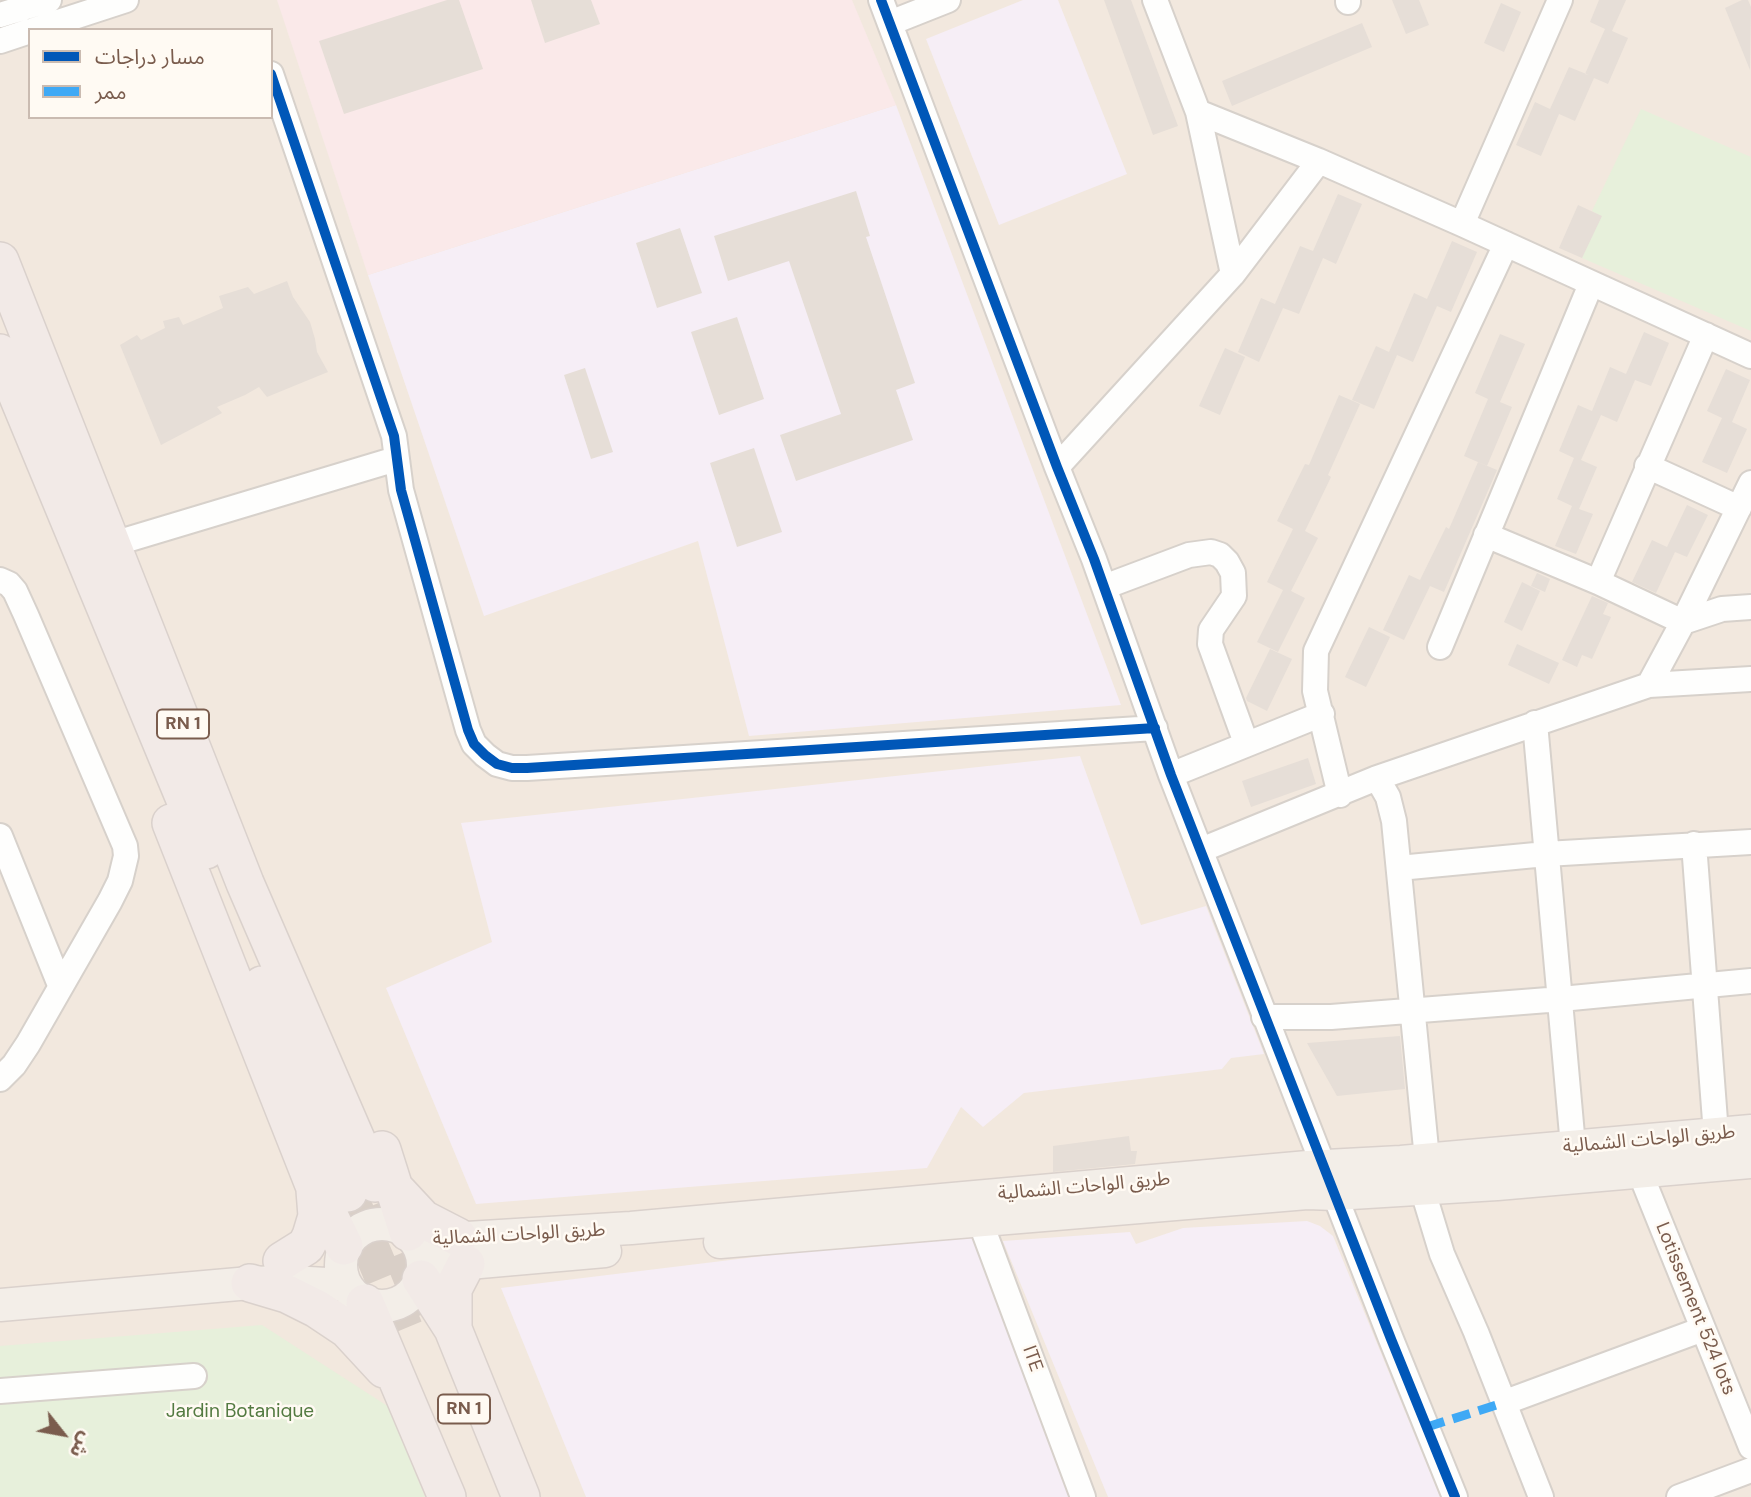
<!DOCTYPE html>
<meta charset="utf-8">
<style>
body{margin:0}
#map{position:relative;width:1751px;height:1497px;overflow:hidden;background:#f9f5f0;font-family:"DM Sans","Noto Sans Arabic",sans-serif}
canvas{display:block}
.legend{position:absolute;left:28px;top:28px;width:245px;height:91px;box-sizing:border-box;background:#fffaf3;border:2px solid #cabbb1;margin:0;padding:9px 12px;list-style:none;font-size:21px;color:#7a5c4d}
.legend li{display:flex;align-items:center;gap:14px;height:35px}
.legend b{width:35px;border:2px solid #cabbb1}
.north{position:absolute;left:28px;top:1399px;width:70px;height:70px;-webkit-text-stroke:5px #fffaf3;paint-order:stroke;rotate:121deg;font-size:19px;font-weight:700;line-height:28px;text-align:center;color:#7a5c4d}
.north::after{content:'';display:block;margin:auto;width:24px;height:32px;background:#7a5c4d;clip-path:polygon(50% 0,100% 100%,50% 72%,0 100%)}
</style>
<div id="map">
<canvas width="1751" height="1497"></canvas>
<ul class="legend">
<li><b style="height:9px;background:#0057b8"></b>مسار دراجات</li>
<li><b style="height:9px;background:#3fa9f5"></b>ممر</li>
</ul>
<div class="north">ش</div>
</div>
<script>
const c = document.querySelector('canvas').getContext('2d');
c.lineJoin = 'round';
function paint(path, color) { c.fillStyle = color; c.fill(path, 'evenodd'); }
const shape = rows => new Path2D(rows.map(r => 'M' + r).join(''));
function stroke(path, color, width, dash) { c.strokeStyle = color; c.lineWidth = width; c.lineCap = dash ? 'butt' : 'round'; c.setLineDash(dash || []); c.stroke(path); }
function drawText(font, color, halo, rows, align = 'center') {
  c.font = font + ' "DM Sans","Noto Sans Arabic",sans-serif'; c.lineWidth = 5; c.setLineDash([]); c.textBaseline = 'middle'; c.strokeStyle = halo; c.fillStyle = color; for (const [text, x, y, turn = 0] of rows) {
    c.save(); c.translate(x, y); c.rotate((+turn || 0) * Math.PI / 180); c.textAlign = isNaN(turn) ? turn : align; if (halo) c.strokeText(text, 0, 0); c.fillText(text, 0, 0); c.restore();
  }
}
paint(shape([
 [0,0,1751,0,1751,1497,0,1497],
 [30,30,271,30,271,117,30,117]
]), '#f2e8de');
paint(shape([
 [1023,0,1058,0,1127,174,999,225,926,39],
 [896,105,1121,705,749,736,698,541,484,616,368,275],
 [1080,756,1141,925,1206,906,1264,1054,1231,1058,1222,1069,1024,1093,983,1127,961,1107,927,1168,476,1204,386,988,492,942,461,823],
 [1307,1221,1320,1226,1333,1236,1440,1497,1108,1497,1003,1241,1130,1232,1136,1244,1183,1228],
 [976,1230,1086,1497,586,1497,501,1288]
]), '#f6eef6');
paint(shape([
 [277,0,852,0,896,105,368,275]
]), '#fae9e9');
paint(shape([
 [1641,109,1751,157,1751,331,1582,258,1601,216,1592,211],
 [262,1325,389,1407,425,1497,0,1497,0,1346]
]), '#e7f0db');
paint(shape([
 [447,0,459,0,483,69,344,114,319,41],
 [531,0,591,0,600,24,545,43],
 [1104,0,1131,0,1178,126,1153,135],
 [1392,0,1419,0,1429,25,1406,34],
 [1599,0,1626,0,1612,31,1628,38,1608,84,1594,78,1575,121,1559,114,1541,156,1516,145,1535,102,1550,109,1569,67,1589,75,1585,74,1605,29,1590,22],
 [1742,0,1748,0,1751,7,1750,70,1725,8],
 [1501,3,1521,12,1504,52,1484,43],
 [1362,23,1372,47,1232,106,1222,81],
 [856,191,870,236,866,237,915,383,896,390,913,440,796,481,780,435,841,414,789,261,728,281,714,236],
 [1338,194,1362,204,1336,264,1323,258,1299,314,1283,308,1259,362,1238,352,1261,298,1275,304,1300,246,1313,251],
 [1578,205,1602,216,1582,258,1559,248],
 [680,228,702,293,657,308,636,243],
 [1452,241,1477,252,1451,312,1437,306,1413,362,1397,355,1374,409,1352,400,1376,346,1389,352,1414,293,1427,299],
 [287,281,293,297,310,322,315,339,317,352,328,372,267,397,259,387,245,395,217,407,222,413,161,445,120,345,137,335,141,340,165,328,163,321,179,317,183,325,223,308,219,296,248,287,254,294],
 [737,317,764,399,719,415,691,332],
 [1644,332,1669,343,1651,386,1635,380,1617,422,1601,415,1581,460,1597,467,1579,509,1593,514,1576,554,1555,546,1572,506,1557,499,1574,458,1559,451,1578,405,1592,411,1610,367,1626,374],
 [1500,334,1525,344,1500,402,1512,407,1487,466,1464,456,1488,399,1475,393],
 [1225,348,1245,357,1220,415,1199,406],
 [585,368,613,452,591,459,564,375],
 [1726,369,1750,380,1732,422,1747,429,1727,473,1702,462,1722,418,1707,411],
 [1339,395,1360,404,1328,475,1331,477,1305,531,1318,538,1291,591,1305,598,1278,652,1257,642,1283,590,1267,582,1293,529,1277,521,1305,464,1309,465],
 [754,448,782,532,737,547,710,463],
 [1478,462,1497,470,1444,592,1430,586,1404,640,1383,630,1409,575,1420,580,1446,527,1449,529],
 [1687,505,1708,515,1687,557,1675,552,1656,593,1632,582,1652,540,1667,547],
 [1537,573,1550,579,1545,592,1531,586],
 [1522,582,1540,591,1522,631,1504,622],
 [1592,596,1608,603,1603,614,1611,617,1592,659,1582,655,1577,667,1562,660],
 [1369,627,1390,637,1366,687,1345,677],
 [1517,644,1559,663,1549,684,1508,665],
 [1270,649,1292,659,1267,711,1247,701,1246,698],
 [1308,758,1316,784,1251,807,1242,781],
 [1400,1036,1405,1089,1337,1096,1307,1043],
 [1129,1136,1131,1151,1137,1151,1135,1164,1053,1172,1053,1146]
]), '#e6ded7');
stroke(shape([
 [348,1193,405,1330],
 [381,1202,426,1313]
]), '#d9cfc7', 37, [37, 18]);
const minor = shape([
 [881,0,1057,467,1094,559,1171,775,1391,1339,1455,1497],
 [1155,0,1198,112,1319,161,1462,224,1751,356],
 [1348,0,1348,2],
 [0,15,49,0],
 [890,23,948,0],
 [34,30,126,0],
 [0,41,30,31],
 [271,74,394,436,401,490,468,730,474,744,485,755,497,764,512,768,527,768,1155,728],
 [1198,112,1233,274],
 [1462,224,1560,0],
 [1647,466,1739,508],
 [1057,467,1233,274,1319,161],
 [1486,535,1598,582,1683,622,1722,609,1751,607],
 [113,544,396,459],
 [0,580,9,584,15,591,26,615,125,846,126,856,120,881,110,901,28,1044,14,1065,0,1079],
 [1598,582,1706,335],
 [1104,587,1189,555,1211,552,1220,555,1227,562,1233,573,1234,596,1211,630,1210,644,1246,743],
 [1440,647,1591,284],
 [1649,685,1683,622,1751,483],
 [1535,723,1573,1146],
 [1171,775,1322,714],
 [1377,778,1388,797,1394,821,1427,1159],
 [1340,795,1315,691,1316,651,1506,244],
 [0,836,60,985],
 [1694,844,1716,1134],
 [1201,850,1377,778,1649,685,1751,679],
 [1399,868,1546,854,1751,842],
 [1264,1017,1331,1017,1561,999,1751,981],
 [1639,1170,1751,1447],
 [1422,1188,1442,1254,1476,1332,1541,1497],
 [980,1221,1083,1497],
 [0,1391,194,1376],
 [1503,1403,1703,1329],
 [1679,1497,1751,1470]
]);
const major = shape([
 '341 1265a41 41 0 1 1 82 0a41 41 0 1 1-82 0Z',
 [434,1240,631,1228,1308,1167,1401,1162,1751,1131],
 [720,1242,1307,1193,1335,1194,1497,1184,1751,1162],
 [423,1267,605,1251],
 [0,1305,250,1283,290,1282,345,1285]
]);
const highway = shape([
 [0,261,245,883,375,1183],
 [0,353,206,850],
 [171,823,314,1185,344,1246],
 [262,985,348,1193],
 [382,1150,408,1232],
 [396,1190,423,1219,458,1237],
 [282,1261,306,1246,311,1236,317,1216,315,1190],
 [421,1279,453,1329,521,1497],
 [250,1283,287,1294,317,1309,347,1329,384,1369],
 [365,1303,447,1497],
 [453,1329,453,1289,466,1264]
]);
stroke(minor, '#d7d1cb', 28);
stroke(major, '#dad1cc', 35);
stroke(highway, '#dad1cc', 40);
stroke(minor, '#fefefd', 24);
stroke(major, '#f3eee8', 32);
stroke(highway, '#f2eae7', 37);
stroke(shape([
 [1427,1427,1503,1403]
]), '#3fa9f5', 9, [18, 9]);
stroke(shape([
 [881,0,1057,467,1094,559,1171,775,1391,1339,1455,1497],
 [271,74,394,436,401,490,468,730,474,744,485,755,497,764,512,768,527,768,1155,728]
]), '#0057b8', 10);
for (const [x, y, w] of [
 [183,724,52],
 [464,1409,52]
]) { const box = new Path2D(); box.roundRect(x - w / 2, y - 14.5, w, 29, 5); c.fillStyle = '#fffaf3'; c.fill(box); stroke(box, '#7a5c4d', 2); }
drawText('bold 18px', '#7a5c4d', null, [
 ["RN 1",183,724],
 ["RN 1",464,1409]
]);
drawText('19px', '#7a5c4d', '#fffaf3', [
 ["طريق الواحات الشمالية",1649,1140,-5],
 ["طريق الواحات الشمالية",1084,1187,-5],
 ["طريق الواحات الشمالية",519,1235,-3],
 ["Lotissement 524 lots",1695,1309,68],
 ["ITE",1032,1359,70]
]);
drawText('19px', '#537a41', '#fffaf3', [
 ["Jardin Botanique",240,1412]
]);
</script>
